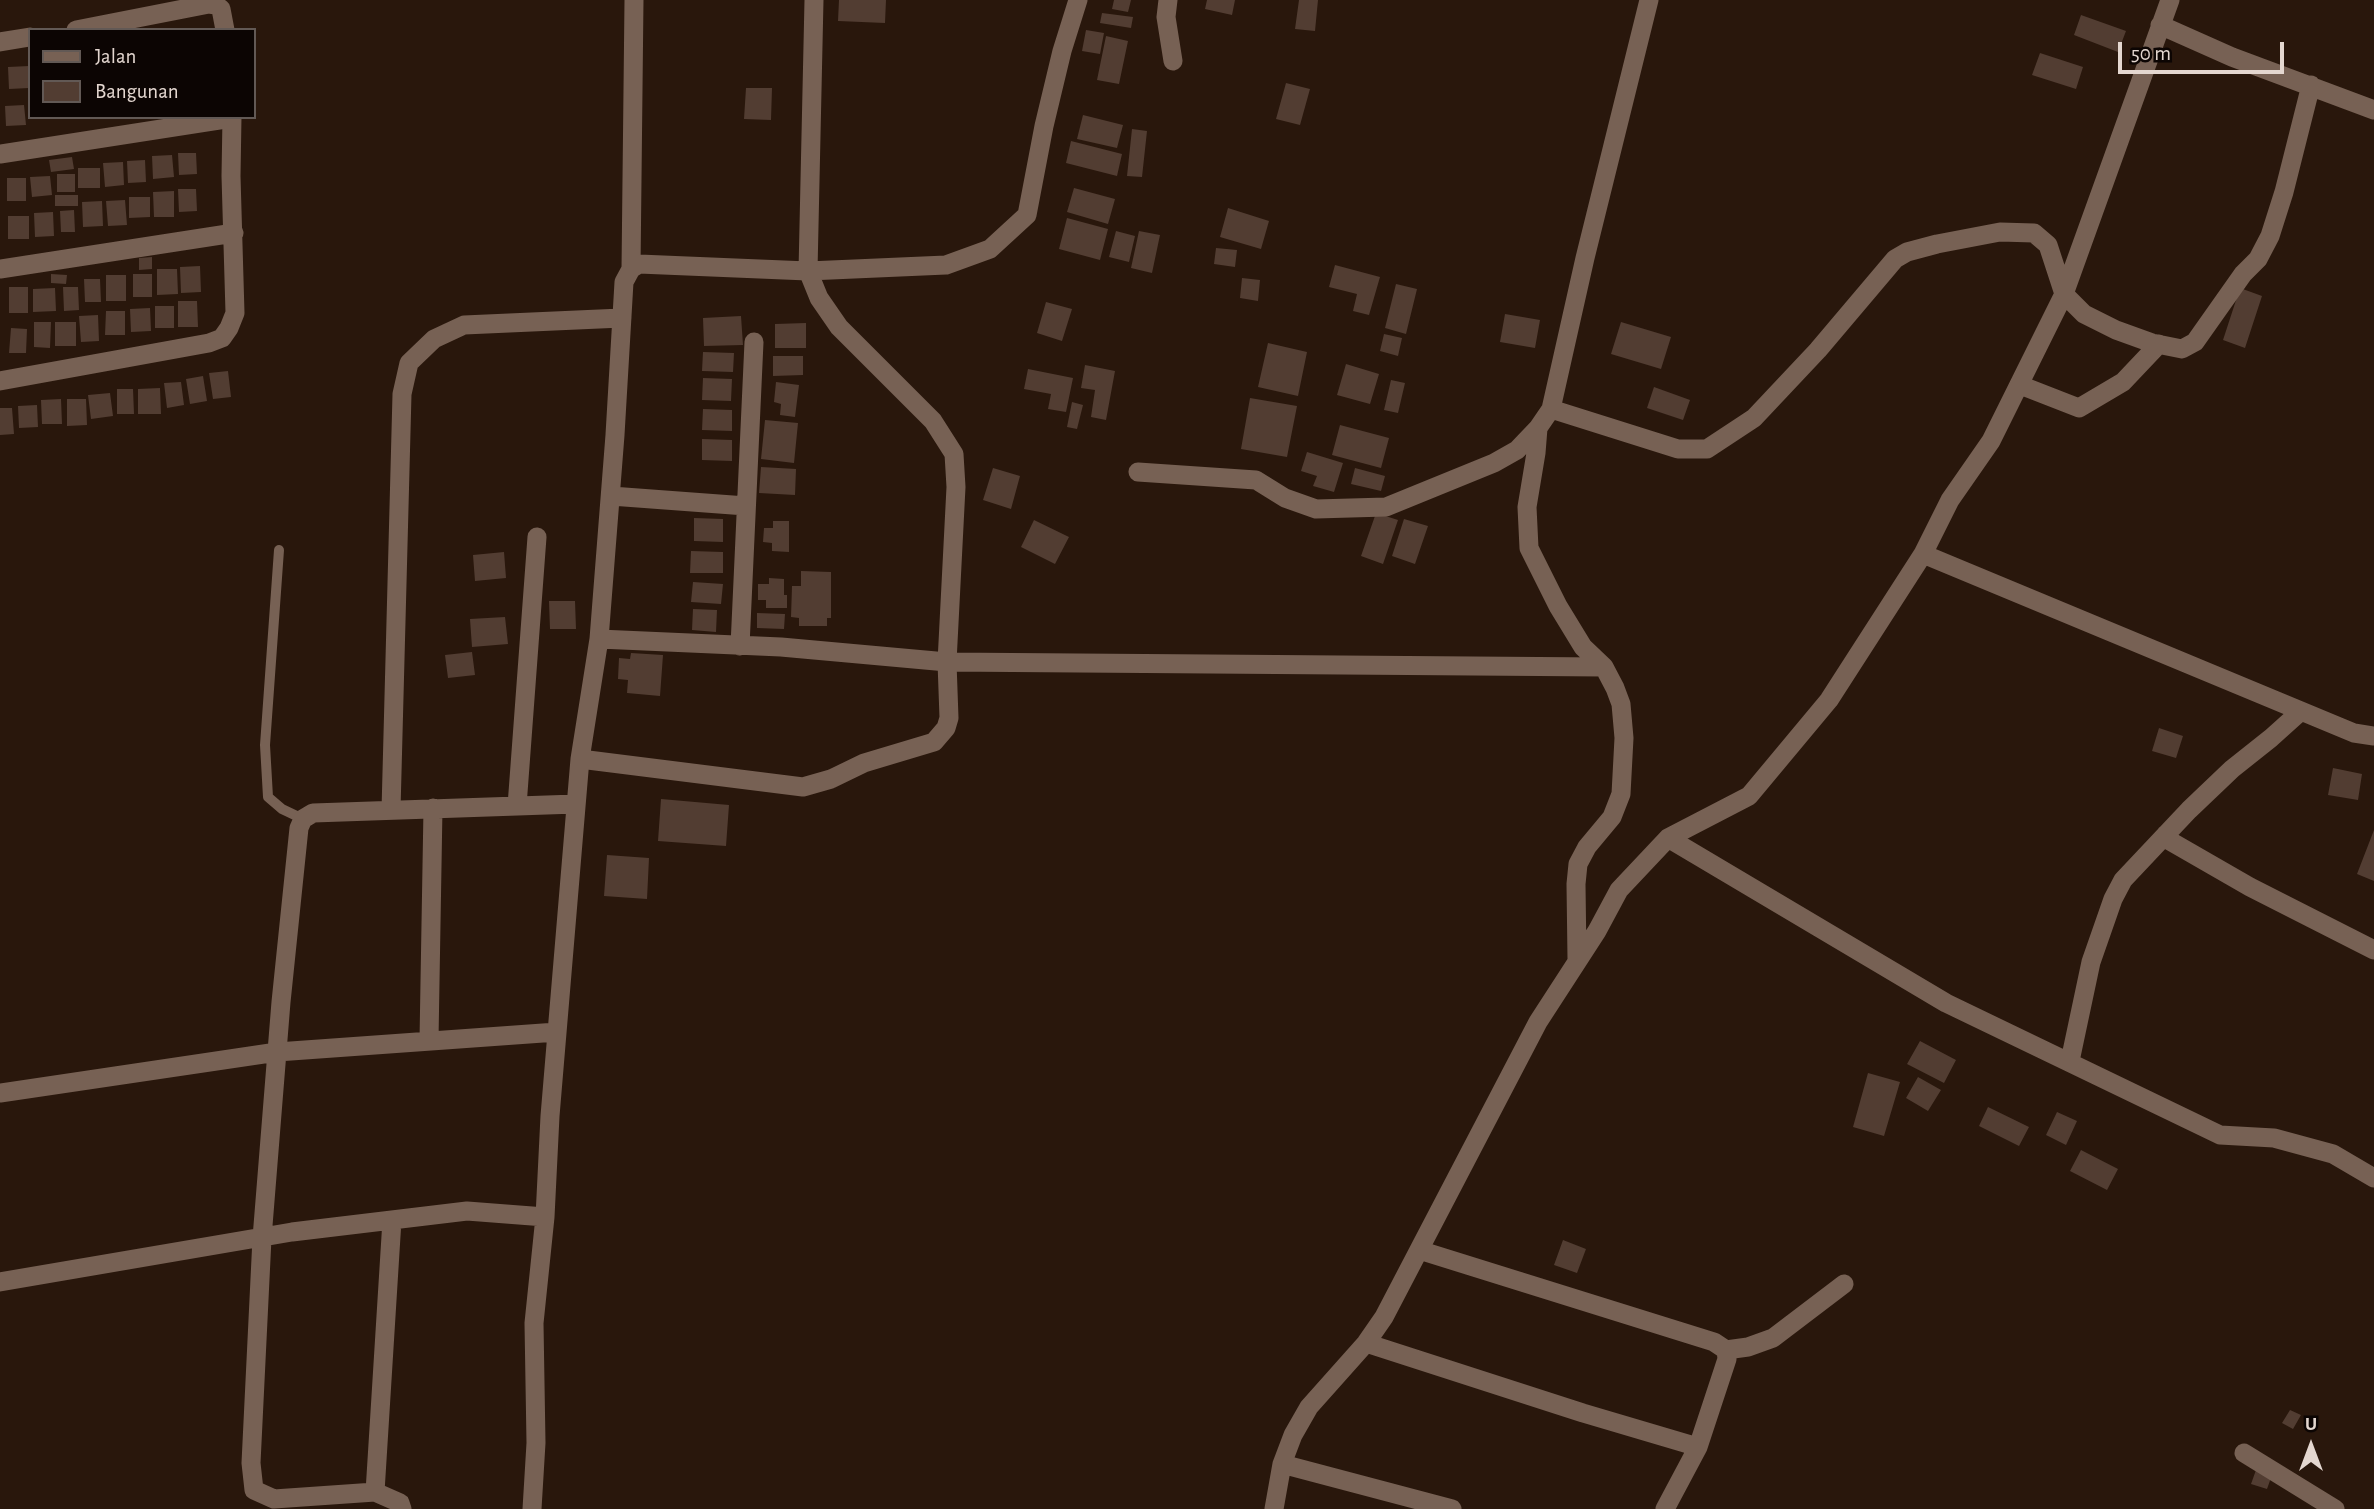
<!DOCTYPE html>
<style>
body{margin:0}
#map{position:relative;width:2374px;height:1509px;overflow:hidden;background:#29170c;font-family:"Alegreya Sans",sans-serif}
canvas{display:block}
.legend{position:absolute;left:28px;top:28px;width:228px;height:91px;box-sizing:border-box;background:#0c0503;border:2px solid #625955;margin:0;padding:9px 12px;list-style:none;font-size:21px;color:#e4d7d0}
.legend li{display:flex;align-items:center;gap:14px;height:35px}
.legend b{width:35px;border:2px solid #625955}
.north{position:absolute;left:2276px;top:1411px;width:70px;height:70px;-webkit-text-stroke:5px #0c0503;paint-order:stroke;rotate:0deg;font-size:19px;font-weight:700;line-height:28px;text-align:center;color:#e4d7d0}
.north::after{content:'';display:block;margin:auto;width:24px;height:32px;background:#e4d7d0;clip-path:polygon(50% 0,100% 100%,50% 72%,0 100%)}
.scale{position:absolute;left:2118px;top:42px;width:166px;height:32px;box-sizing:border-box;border:4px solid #e4d7d0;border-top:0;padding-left:9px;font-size:21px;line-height:24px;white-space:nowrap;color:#e4d7d0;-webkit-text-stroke:5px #0c0503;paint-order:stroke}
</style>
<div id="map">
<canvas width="2374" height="1509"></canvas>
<ul class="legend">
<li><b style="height:9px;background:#776154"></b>Jalan</li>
<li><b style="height:19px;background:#523d32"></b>Bangunan</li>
</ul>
<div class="north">U</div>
<div class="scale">50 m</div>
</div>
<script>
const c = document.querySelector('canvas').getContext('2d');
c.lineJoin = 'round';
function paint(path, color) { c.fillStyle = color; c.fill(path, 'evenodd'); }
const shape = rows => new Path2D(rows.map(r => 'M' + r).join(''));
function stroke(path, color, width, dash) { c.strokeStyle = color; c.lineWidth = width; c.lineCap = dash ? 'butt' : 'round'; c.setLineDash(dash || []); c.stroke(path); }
paint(shape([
 [839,0,886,0,885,23,838,21],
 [1114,0,1131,0,1128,12,1112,9],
 [1207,0,1235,0,1232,15,1205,9],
 [1299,0,1318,0,1315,31,1295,29],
 [1102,13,1133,17,1131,28,1100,23],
 [2081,15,2126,31,2118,52,2074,35],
 [1086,30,1104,33,1100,54,1082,51],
 [1106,36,1128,41,1119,84,1097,80],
 [2040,53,2083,67,2076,89,2032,75],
 [29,66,29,88,9,89,8,67],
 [1286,83,1310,89,1300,125,1276,119],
 [746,88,772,88,771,120,744,119],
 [24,105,26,125,6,126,5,106],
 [1083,115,1123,125,1117,148,1077,139],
 [1132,129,1147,131,1142,177,1127,176],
 [1071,141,1122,154,1117,176,1066,163],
 [178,153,196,153,197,174,179,175],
 [172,155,174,177,153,179,152,156],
 [72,157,74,169,51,172,49,160],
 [145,160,146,182,128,183,127,161],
 [123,162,124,185,105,187,103,163],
 [78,168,100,168,100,188,78,188],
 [57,174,75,174,75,192,57,192],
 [50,176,52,195,32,197,30,177],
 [7,178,26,178,26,201,7,201],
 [1074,188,1115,199,1108,224,1067,212],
 [178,189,196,189,197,211,179,212],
 [174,191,174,217,154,217,153,192],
 [55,195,78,195,78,206,55,206],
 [129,197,150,197,150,217,129,218],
 [125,200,127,225,108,226,106,201],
 [102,201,103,226,83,227,82,202],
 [1228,208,1269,221,1261,249,1220,237],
 [74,210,75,232,61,232,60,211],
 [53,212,54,236,35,237,34,213],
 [8,216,29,216,29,239,8,239],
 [1067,218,1108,229,1100,260,1059,249],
 [1116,231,1135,236,1129,262,1109,257],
 [1139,231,1160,235,1152,273,1131,268],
 [1216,248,1237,250,1235,267,1214,264],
 [152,257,152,269,139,270,139,258],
 [1335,265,1380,277,1369,315,1353,311,1357,294,1329,287],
 [200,266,201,292,181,293,180,267],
 [157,269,177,269,178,294,157,295],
 [51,274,67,275,66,284,51,283],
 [133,274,152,274,152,297,133,297],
 [106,275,126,275,126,301,106,301],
 [1242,278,1260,280,1258,301,1240,298],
 [84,279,100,279,101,302,85,302],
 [1396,284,1417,289,1406,334,1385,328],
 [9,287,28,287,28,313,9,313],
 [63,287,78,287,79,310,64,311],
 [55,288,56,311,33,312,33,289],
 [2240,288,2262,296,2245,348,2223,340],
 [178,301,197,301,198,327,178,327],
 [1046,302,1072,309,1062,341,1037,333],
 [155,306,174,306,174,328,155,328],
 [150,308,151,331,131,332,130,309],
 [106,311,125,311,125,335,105,335],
 [1505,314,1540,320,1535,348,1500,342],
 [98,315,99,341,81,342,79,316],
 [741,316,743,345,704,346,703,318],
 [34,322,51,322,50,348,34,347],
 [55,322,76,322,76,346,55,346],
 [1621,322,1671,337,1661,369,1611,354],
 [806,323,806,348,775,348,775,324],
 [11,328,27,329,26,353,9,353],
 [1384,334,1402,338,1398,356,1380,351],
 [1268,343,1307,352,1298,396,1258,387],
 [703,352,734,353,733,372,702,371],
 [773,356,803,356,803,375,773,376],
 [1346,364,1379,374,1370,404,1337,395],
 [1085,365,1115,371,1106,420,1091,417,1095,390,1081,388],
 [1028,369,1073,378,1066,412,1048,409,1051,394,1024,389],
 [228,371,231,397,213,399,209,373],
 [203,376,207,401,190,404,186,379],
 [703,378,732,379,731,401,702,400],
 [1391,380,1405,383,1398,413,1384,410],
 [181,382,184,405,167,408,164,383],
 [776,382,799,385,795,417,780,415,781,404,774,402],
 [1654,387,1690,400,1683,420,1647,408],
 [160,388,161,414,138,414,138,389],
 [117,389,133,389,134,414,117,414],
 [110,393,113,416,91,419,88,395],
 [1250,398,1297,406,1287,457,1241,449],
 [61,399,62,424,42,424,41,400],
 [67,399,86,399,87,425,67,426],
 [1072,402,1083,405,1077,429,1067,427],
 [37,405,38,427,19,428,18,406],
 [0,408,12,408,14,434,0,435],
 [703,409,732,410,732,431,702,430],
 [765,420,798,423,794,463,761,459],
 [1340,425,1389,438,1381,468,1332,455],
 [702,439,732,440,732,461,702,460],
 [1307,452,1343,463,1334,492,1313,486,1317,476,1301,471],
 [761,467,796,469,795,495,759,493],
 [993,468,1020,476,1011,509,983,500],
 [1355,468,1385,476,1381,491,1351,484],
 [1376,513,1398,520,1383,564,1361,556],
 [694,518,723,519,723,542,694,541],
 [1404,519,1428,526,1415,564,1392,556],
 [1034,520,1069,537,1055,564,1021,547],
 [773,521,789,521,789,552,772,551,772,543,763,542,764,528,773,528],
 [691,551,723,552,723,573,690,573],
 [504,552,506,578,475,581,473,555],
 [801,571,831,572,831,618,827,618,827,626,799,626,799,618,791,617,792,586,801,586],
 [769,578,784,579,784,595,787,595,787,608,766,608,766,600,758,600,758,584,769,584],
 [693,582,723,584,721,604,691,602],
 [549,601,575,601,576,629,550,629],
 [693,609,717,610,716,632,692,630],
 [757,613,785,614,784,629,757,628],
 [505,617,508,644,472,647,470,619],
 [472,652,475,675,448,678,445,655],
 [631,653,663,655,660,696,627,693,628,680,618,679,619,658,630,659],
 [2159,728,2183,736,2176,758,2152,751],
 [2333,768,2362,774,2358,800,2328,795],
 [661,799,729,805,726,846,658,841],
 [2374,830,2374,881,2357,874],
 [607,855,649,858,647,899,604,896],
 [1920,1041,1956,1060,1944,1083,1907,1064],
 [1868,1073,1900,1082,1884,1136,1853,1127],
 [1918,1077,1941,1090,1928,1111,1906,1098],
 [1988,1107,2029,1127,2019,1146,1979,1126],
 [2057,1112,2077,1121,2066,1145,2046,1135],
 [2081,1150,2118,1169,2107,1190,2070,1171],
 [1563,1240,1586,1249,1577,1273,1554,1265],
 [2290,1410,2301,1415,2293,1429,2282,1423],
 [2256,1470,2272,1475,2267,1489,2251,1484]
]), '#523d32');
stroke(shape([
 [279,550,265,745,268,797,282,809,303,819]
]), '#776154', 10);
stroke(shape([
 [1168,0,1166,17,1173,61],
 [2160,25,2232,57,2374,110],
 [76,30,209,4,216,5,221,9,225,30],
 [0,42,30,37],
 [0,154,232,118],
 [0,269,234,233],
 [631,269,639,264,808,271,946,265,990,249,1027,215,1044,126,1062,51,1078,0],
 [0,381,209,343,222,338,229,328,235,313,231,176,232,117],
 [2020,385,2079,408,2123,382,2159,344],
 [1551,409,1678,449,1707,449,1754,418,1818,350,1895,259,1907,252,1937,244,2000,232,2034,233,2048,245,2064,294,2084,314,2116,330,2152,343,2182,349,2195,342,2243,274,2258,259,2270,236,2284,192,2311,85],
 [1538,428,1536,453,1527,507,1529,548,1558,606,1583,647,1604,667,1615,688,1621,704,1624,738,1621,794,1612,817,1587,847,1578,864,1576,884,1577,959],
 [1138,472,1256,480,1285,498,1316,509,1386,507,1494,463,1517,450,1538,428,1551,409,1585,258,1649,0],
 [611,496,746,506],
 [1923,554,2354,733,2374,736],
 [599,639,781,647,947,662,1604,667],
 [740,646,754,342],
 [580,759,803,787,831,779,864,763,934,742,946,728,949,718,947,662,956,487,954,454,933,421,839,327,819,298,808,271,814,0],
 [517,806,537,537],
 [391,810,402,394,409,363,434,339,464,325,622,318],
 [2166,834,2170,841,2250,887,2374,950],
 [1668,838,1946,1003,2220,1135,2274,1138,2333,1154,2374,1178],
 [429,1040,433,808],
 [2070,1061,2091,962,2113,899,2123,880,2189,810,2232,769,2271,738,2301,711],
 [0,1093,277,1052,557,1032],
 [1419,1250,1714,1342,1726,1350,1727,1359,1698,1447,1665,1509],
 [0,1282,292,1232,467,1211,545,1217,550,1116,580,759,599,639,615,435,624,282,631,269,634,0],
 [1366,1343,1583,1413,1698,1447],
 [1726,1350,1748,1347,1773,1338,1844,1284],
 [2244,1453,2335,1509],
 [1282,1464,1452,1509],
 [375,1492,392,1220],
 [402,1509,400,1503,375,1492,274,1499,254,1490,251,1463,262,1238,281,1002,299,828,303,819,313,813,576,804],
 [532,1509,536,1443,534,1323,545,1217],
 [1274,1509,1282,1464,1293,1435,1309,1407,1366,1343,1384,1317,1538,1022,1597,931,1619,890,1668,838,1749,796,1829,700,1923,554,1950,500,1991,441,2064,294,2170,0]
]), '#776154', 19);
</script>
